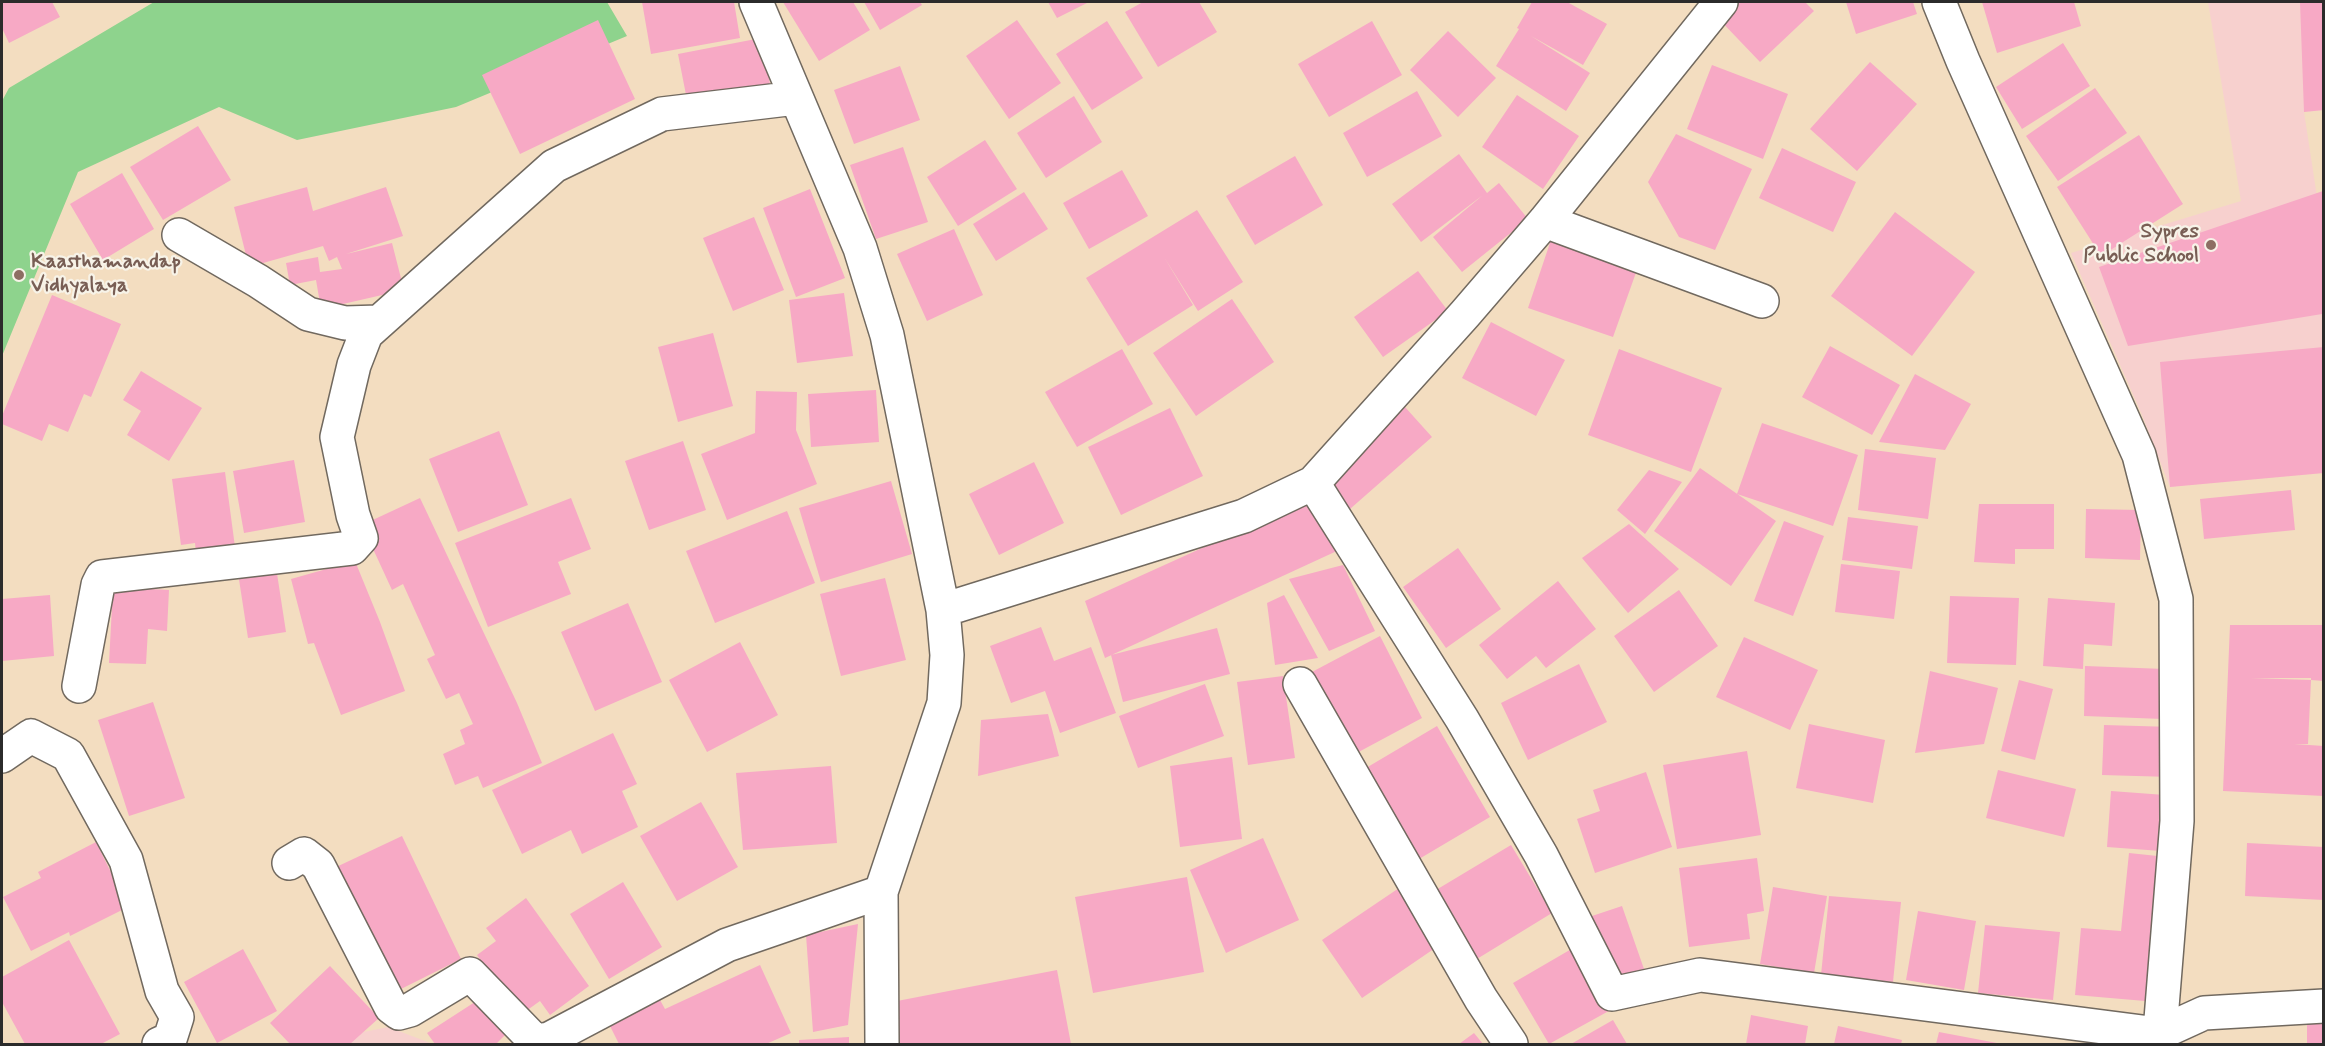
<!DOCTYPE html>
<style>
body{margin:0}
#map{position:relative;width:2325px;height:1046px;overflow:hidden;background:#f3ddc0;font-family:Mynerve,sans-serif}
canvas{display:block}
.frame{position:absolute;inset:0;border:3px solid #2b2b2b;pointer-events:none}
</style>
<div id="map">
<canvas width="2325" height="1046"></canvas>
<div class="frame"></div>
</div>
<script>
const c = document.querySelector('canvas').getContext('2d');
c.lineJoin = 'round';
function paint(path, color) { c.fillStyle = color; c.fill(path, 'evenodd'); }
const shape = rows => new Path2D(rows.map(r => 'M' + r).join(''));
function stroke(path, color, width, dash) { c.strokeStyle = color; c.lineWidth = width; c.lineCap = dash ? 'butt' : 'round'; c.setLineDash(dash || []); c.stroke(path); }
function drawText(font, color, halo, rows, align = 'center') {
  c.font = font + ' Mynerve,sans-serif'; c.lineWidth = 4.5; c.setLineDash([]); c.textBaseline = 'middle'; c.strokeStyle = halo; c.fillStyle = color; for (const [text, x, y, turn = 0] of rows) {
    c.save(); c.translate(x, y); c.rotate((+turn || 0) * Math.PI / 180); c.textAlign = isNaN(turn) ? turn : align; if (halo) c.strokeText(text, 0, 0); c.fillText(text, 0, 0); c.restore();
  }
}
paint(shape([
 [2208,2,2323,2,2323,110,2304,112,2323,236,2323,469,2170,487,2142,415,2071,253,2241,201],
 [388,1027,433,1044,306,1044]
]), '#f7d0ce');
paint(shape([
 [154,2,607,2,627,36,456,107,297,140,219,107,78,172,2,356,2,101,9,88]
]), '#8ed38d');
paint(shape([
 [2,2,52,2,60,17,9,43,2,28],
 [642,2,734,2,740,38,651,54],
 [783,2,853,2,870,30,819,61],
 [864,2,920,2,922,5,880,30],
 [1048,2,1089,2,1057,18],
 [1143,2,1199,2,1217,32,1158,67,1125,12],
 [1532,2,1567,2,1607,24,1583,65,1531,36,1590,73,1566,111,1496,66,1519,29,1517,28],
 [1731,2,1805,2,1814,11,1760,62,1716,16],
 [1846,2,1913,2,1917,14,1856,34],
 [1982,2,2074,2,2081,26,1997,53],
 [2300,2,2324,2,2324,110,2304,112],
 [598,20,635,99,520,154,482,75],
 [1017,20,1061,83,1009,119,966,56],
 [1107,21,1143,78,1092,110,1056,54],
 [1372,21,1402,75,1329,117,1298,64],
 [1448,31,1496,78,1458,117,1410,70],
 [761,38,771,89,688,105,678,54],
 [2063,43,2090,86,2022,129,1996,87],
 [1870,62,1917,104,1857,171,1810,129],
 [1712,65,1788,94,1763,159,1687,129],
 [900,66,920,120,854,144,834,90],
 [2095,88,2127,133,2058,181,2026,136],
 [1417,91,1442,136,1367,177,1343,133],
 [1517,95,1579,136,1543,189,1482,147],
 [1074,96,1102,142,1046,178,1017,133],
 [198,126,231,180,163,220,130,167],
 [1676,134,1752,169,1715,250,1679,237,1648,182],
 [2139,135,2183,204,2101,256,2057,187],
 [985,140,1017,189,958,226,927,177],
 [903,147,928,222,876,239,850,165],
 [1782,148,1856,182,1833,232,1759,198],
 [1459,154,1487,193,1499,183,1528,219,1462,272,1433,237,1483,195,1421,242,1392,204],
 [1295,156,1323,205,1255,245,1226,196],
 [1122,170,1148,216,1089,249,1063,203],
 [122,173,154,229,103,260,70,204],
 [307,187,313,211,386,187,403,236,346,254,392,243,404,290,321,309,316,280,290,285,286,263,318,257,320,272,342,269,337,257,329,261,323,246,249,267,234,207],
 [810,189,845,278,796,297,763,208],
 [2323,191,2322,314,2128,346,2099,267],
 [1024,192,1048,229,996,261,973,224],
 [1197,210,1243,282,1198,311,1164,257,1193,305,1128,346,1086,278],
 [1895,212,1975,272,1912,356,1831,296],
 [754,217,784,290,733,311,703,238],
 [954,229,983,295,927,321,897,254],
 [1552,237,1638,267,1613,337,1528,308],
 [1418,271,1448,311,1383,357,1354,317],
 [844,293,853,356,797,363,789,300],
 [52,295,121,324,91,397,84,394,68,432,49,424,42,441,2,424,2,416],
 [1232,299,1274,362,1196,416,1153,353],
 [1491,322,1565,360,1536,416,1462,378],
 [713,333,733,406,678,422,658,347],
 [1830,346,1900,385,1872,435,1802,397],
 [2324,347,2324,473,2170,487,2160,362],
 [1122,349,1153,404,1077,447,1045,392],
 [1619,349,1722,388,1691,472,1588,435],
 [141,371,202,408,169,461,127,435,141,411,123,400],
 [1915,374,1971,404,1945,450,1879,442],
 [876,390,879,442,811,447,808,394],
 [756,391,797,392,796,430,817,484,727,520,701,454,755,433],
 [1405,407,1432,437,1350,509,1324,478],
 [1170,408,1203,476,1121,515,1088,447],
 [1762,423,1858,455,1833,526,1737,494],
 [499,431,528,505,458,532,429,459],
 [683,441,706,510,649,530,625,461],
 [1865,449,1936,458,1928,519,1858,510],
 [294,460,305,522,244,533,233,471],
 [1034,462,1064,523,999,555,969,494],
 [1700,468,1776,521,1731,586,1654,531],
 [1649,470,1682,482,1645,534,1617,510],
 [225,472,235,547,196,553,195,543,181,545,172,479],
 [891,481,912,554,821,582,799,508],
 [2291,490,2295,530,2204,539,2200,499],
 [420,498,517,703,542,763,483,788,478,776,455,785,443,754,465,744,460,730,473,724,459,693,446,699,427,659,435,655,403,584,392,590,362,525],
 [571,498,591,549,558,562,571,594,488,627,455,543],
 [1308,500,1339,550,1105,658,1085,601],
 [1979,504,2054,504,2054,549,2015,549,2015,564,1974,562],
 [2086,509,2141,510,2140,560,2085,558],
 [787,511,815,583,715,623,686,551],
 [1848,517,1918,526,1912,569,1842,560],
 [1784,521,1824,536,1793,616,1754,601],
 [1629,524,1679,569,1628,613,1582,558],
 [1458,548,1501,609,1446,648,1403,587],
 [355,561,380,622,405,691,341,715,314,643,308,644,291,579],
 [1841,564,1900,571,1894,619,1835,612],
 [1343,565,1375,631,1329,651,1289,579],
 [276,567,286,632,248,638,238,573],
 [885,578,906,660,841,676,820,594],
 [1558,581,1596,629,1546,668,1536,656,1507,679,1479,645],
 [113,587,169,590,167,631,148,629,146,664,109,663],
 [1679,590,1718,646,1654,692,1614,636],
 [50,595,54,656,2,661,2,599],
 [1284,595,1318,658,1275,665,1267,603],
 [1950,596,2019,598,2016,665,1947,663],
 [2048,598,2115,603,2112,646,2084,644,2083,669,2043,666],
 [628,603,662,682,595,711,561,632],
 [2230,625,2324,625,2324,681,2311,680,2308,744,2294,744,2324,746,2324,796,2223,791],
 [2251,678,2311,678,2311,680],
 [1041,627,1054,661,1091,647,1116,713,1060,733,1045,691,1011,703,990,646],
 [1217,628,1230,674,1123,702,1111,655],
 [1380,636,1422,718,1353,755,1310,673],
 [1744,637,1818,670,1790,730,1716,697],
 [740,642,778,715,707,752,669,680],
 [1579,664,1607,722,1528,760,1501,703],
 [2085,666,2165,669,2163,719,2084,716],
 [1930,671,1998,688,1984,744,1915,753],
 [1283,676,1295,758,1248,765,1237,682],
 [2019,680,2053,689,2035,760,2001,751],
 [1205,684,1224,736,1138,768,1119,716],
 [153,702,185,798,129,816,98,720],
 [1048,714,1059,756,978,776,981,720],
 [1809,724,1885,740,1873,803,1796,788],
 [2104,725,2173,727,2171,777,2102,775],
 [1437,726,1490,817,1419,859,1366,768],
 [613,733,637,784,622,791,638,827,582,854,571,830,522,854,492,790],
 [1747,751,1761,835,1677,849,1663,765],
 [1232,757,1242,839,1180,847,1170,766],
 [831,766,837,843,743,850,736,773],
 [1998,770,2076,789,2064,837,1986,818],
 [1646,772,1672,847,1595,873,1577,819,1600,811,1593,790],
 [2111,791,2165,795,2161,851,2107,847],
 [701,802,738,867,677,901,640,836],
 [402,836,461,959,391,994,332,869],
 [1263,838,1299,920,1226,953,1190,870],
 [96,842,128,907,70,936,69,932,31,951,3,897,41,878,38,872],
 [2247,843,2324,847,2324,900,2245,896],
 [1511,845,1552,913,1472,962,1431,893],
 [2129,853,2167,857,2152,934,2145,1001,2075,995,2081,928,2121,931],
 [1757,858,1764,911,1747,914,1750,939,1689,947,1679,868],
 [1187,877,1204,972,1093,993,1075,897],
 [623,882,662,947,609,979,570,914],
 [1405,884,1444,942,1362,998,1322,940],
 [1773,887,1827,896,1814,973,1760,964],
 [1829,896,1901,902,1893,982,1821,975],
 [526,898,589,986,550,1015,540,1001,519,1016,477,955,496,941,486,928],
 [1622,906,1644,969,1608,981,1586,918],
 [1918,911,1976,921,1964,990,1906,980],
 [858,924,848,1025,813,1032,806,935],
 [1985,925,2060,932,2053,1000,1978,993],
 [69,940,120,1034,101,1044,25,1044,2,1002,2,977],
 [1580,944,1616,1007,1549,1044,1513,983],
 [243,949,277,1011,217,1043,184,982],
 [760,965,791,1033,766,1044,619,1044,609,1024,660,1000,665,1009],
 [330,966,379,1018,350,1044,290,1044,270,1023],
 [1057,970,1071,1044,900,1044,892,1002],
 [478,1000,506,1034,496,1044,435,1044,427,1033],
 [1751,1015,1808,1026,1805,1044,1746,1044],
 [1613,1020,1627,1044,1571,1044],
 [2307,1022,2324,1022,2324,1044,2307,1044],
 [1838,1026,1902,1040,1901,1044,1834,1044],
 [1939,1032,1997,1043,1997,1044,1936,1044],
 [1474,1033,1483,1044,1459,1044],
 [849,1037,849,1044,799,1044,799,1040]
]), '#f7a9c5');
const minor = shape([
 [756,2,860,248,887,335,943,610,947,655,944,703,881,892,882,1044],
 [1939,2,1963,61,2139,455,2176,599,2177,821,2159,1044],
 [1545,221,1762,301],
 [179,235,258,281,308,314,345,323,379,322],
 [1313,483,1462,719,1541,855,1612,994,1700,975,2158,1034,2204,1013,2324,1006],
 [943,610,1244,516,1313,483,1465,314,1545,221,1721,2],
 [1300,684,1481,999,1511,1044],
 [79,686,98,585,102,577,352,548,361,538,353,515,337,437,354,365,366,334,554,166,662,114,796,98],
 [2,756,31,736,68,755,126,860,162,991,177,1017,170,1039,159,1044],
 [289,863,304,854,318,865,391,1007,399,1013,410,1010,470,974,535,1041,549,1039,727,945,881,892]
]);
stroke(minor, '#71695f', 36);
stroke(minor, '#fff', 33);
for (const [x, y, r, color] of [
 [2211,245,6,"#8d6e63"],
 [19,275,6,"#8d6e63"]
]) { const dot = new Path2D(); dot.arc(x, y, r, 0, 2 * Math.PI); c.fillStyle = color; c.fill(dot); stroke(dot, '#f7f3e8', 2); }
drawText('bold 21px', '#785e54', '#f7f3e8', [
 ["Sypres",2199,233],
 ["Public School",2199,257],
 ["Kaasthamandap",31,263,"left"],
 ["Vidhyalaya",31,287,"left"]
], 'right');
</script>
